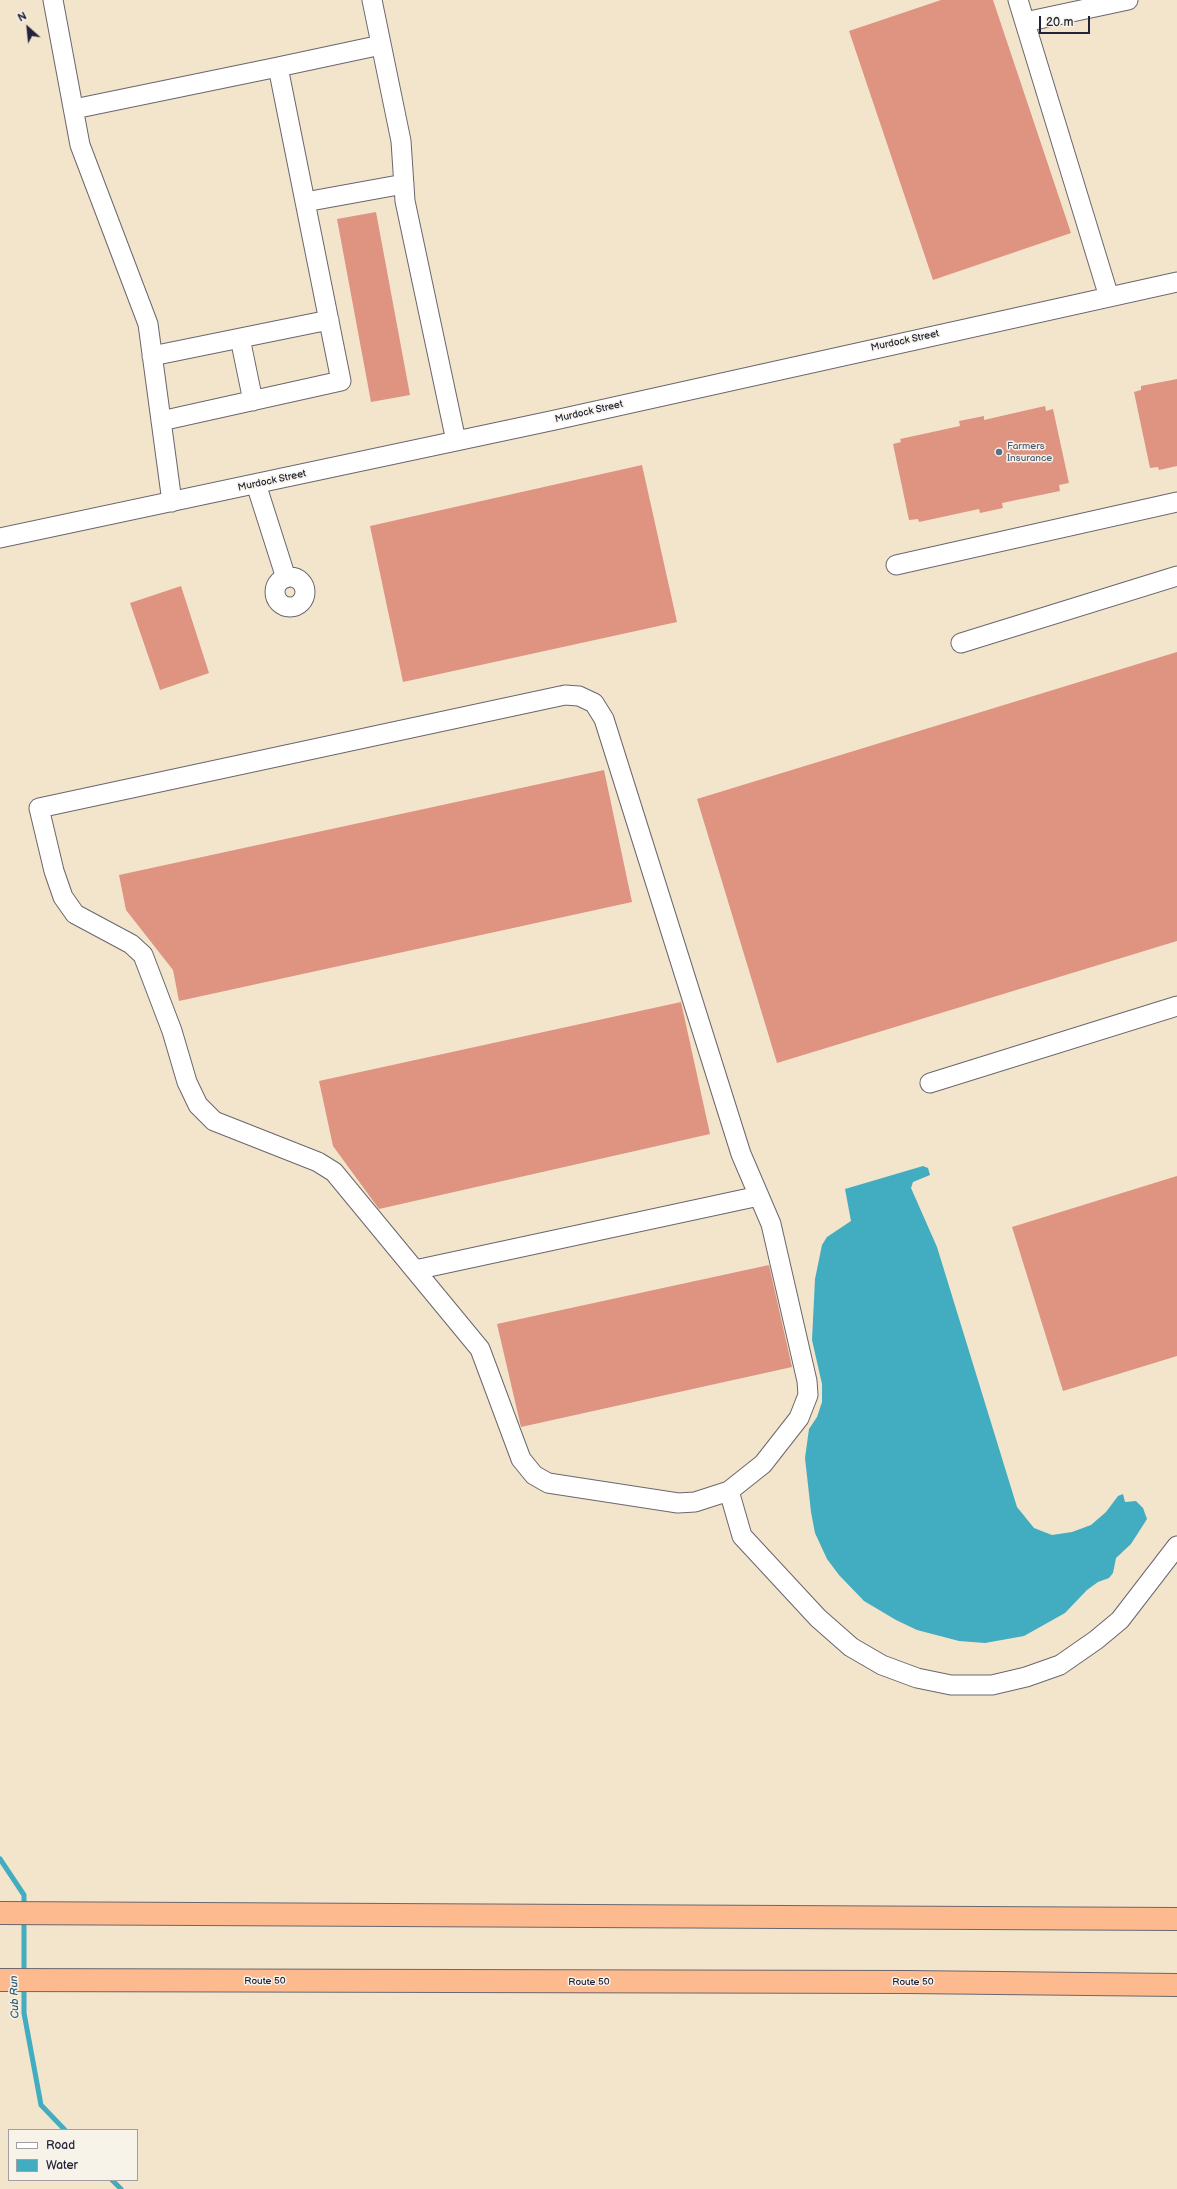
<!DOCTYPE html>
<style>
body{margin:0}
#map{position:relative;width:1177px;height:2189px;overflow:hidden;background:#f2e5cb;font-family:"Balsamiq Sans",sans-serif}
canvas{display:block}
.legend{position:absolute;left:8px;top:2129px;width:130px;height:52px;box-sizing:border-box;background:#f7f3e8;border:1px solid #a29fa3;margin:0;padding:5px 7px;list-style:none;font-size:12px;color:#22223b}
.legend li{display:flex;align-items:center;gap:8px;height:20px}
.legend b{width:20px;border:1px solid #a29fa3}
.north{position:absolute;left:8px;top:8px;width:40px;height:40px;-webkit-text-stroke:3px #f7f3e8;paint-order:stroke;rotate:333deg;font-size:11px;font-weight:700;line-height:16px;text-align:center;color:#22223b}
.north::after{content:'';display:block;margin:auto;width:14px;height:18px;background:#22223b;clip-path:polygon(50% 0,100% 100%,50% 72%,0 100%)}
.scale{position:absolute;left:1039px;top:16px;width:51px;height:18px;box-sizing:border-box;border:2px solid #22223b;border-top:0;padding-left:5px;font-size:12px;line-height:14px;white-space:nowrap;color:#22223b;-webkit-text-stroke:3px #f7f3e8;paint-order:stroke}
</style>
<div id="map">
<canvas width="1177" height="2189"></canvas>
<ul class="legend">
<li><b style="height:5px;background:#fff"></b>Road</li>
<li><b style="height:11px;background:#42acc1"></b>Water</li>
</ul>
<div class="north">N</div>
<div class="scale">20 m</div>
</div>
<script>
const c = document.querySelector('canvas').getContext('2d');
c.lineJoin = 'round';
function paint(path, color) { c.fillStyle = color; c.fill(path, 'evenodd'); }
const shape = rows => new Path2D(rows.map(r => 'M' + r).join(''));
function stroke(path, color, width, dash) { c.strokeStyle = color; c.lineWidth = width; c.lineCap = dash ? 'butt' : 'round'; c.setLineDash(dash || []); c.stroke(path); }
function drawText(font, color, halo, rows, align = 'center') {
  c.font = font + ' "Balsamiq Sans",sans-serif'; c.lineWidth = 3; c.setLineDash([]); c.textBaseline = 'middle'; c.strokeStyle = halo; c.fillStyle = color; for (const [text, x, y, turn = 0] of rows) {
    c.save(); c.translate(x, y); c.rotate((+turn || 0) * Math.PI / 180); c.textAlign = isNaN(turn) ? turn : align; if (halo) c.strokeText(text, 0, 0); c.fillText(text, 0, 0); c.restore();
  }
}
paint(shape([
 [923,1166,928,1168,930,1175,913,1182,911,1188,937,1247,1017,1507,1034,1528,1052,1535,1072,1532,1091,1525,1106,1512,1118,1496,1123,1494,1125,1502,1136,1501,1143,1508,1147,1519,1131,1544,1116,1558,1113,1573,1109,1578,1098,1582,1087,1590,1065,1613,1024,1636,985,1643,959,1641,917,1630,896,1620,864,1601,839,1575,827,1559,815,1533,811,1512,805,1458,809,1429,817,1417,822,1402,822,1384,812,1340,815,1279,822,1245,827,1237,851,1221,845,1189]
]), '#42acc1');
stroke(shape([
 [0,1859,24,1895,24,1909],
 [24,1919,24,1975],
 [24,1985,24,2013,41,2105,65,2130],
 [112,2180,121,2189]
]), '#42acc1', 5);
paint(shape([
 [941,0,993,0,1071,233,933,280,849,31],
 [376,212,410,395,371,402,337,219],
 [1177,379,1177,466,1159,470,1158,467,1150,468,1134,392,1141,390,1141,386],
 [1045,406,1046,411,1053,409,1069,483,1059,485,1060,491,1002,503,1003,508,980,513,979,509,919,522,918,519,909,520,893,444,901,442,900,439,960,426,959,421,984,416,984,420],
 [642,465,677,622,403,682,370,526],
 [181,586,209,673,160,690,130,603],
 [1177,652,1177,941,777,1063,697,799],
 [604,770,632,902,179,1001,173,970,126,910,119,875],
 [681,1002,710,1134,379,1209,333,1146,319,1081],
 [1177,1176,1177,1356,1063,1391,1012,1227],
 [769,1265,792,1367,521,1427,497,1324]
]), '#df9381');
const minor = shape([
 [53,0,80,145,148,324,172,502],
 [372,0,401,141,405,201,456,441],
 [1018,0,1109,297],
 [1025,22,1128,0],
 [278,67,381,45],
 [74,109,278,67,341,381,161,421],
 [305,202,404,184],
 [240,338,253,401],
 [152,356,329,320],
 [256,484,286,578],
 [0,538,555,420,1177,282],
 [896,565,1177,502],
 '275 592a15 15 0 1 1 30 0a15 15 0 1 1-30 0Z',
 [961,643,1177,576],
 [565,695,579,696,594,703,604,719,741,1154,771,1224,807,1381,808,1395,799,1418,763,1464,729,1491,695,1502,678,1503,548,1483,534,1475,521,1459,480,1349,334,1172,318,1162,214,1121,198,1105,187,1082,172,1031,143,955,131,944,75,914,63,897,54,871,39,808,565,695],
 [930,1083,1177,1006],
 [415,1270,759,1196],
 [729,1491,742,1536,818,1618,851,1647,882,1665,917,1678,951,1685,992,1685,1026,1677,1060,1665,1096,1640,1120,1620,1177,1546]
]);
const highway = shape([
 [0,1913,1177,1919],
 [0,1980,908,1982,1177,1985]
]);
stroke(minor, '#6b666d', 21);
stroke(highway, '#6b666d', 24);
stroke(minor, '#fff', 19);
stroke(highway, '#fcba8e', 22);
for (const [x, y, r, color] of [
 [999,452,4,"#5c6f8a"]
]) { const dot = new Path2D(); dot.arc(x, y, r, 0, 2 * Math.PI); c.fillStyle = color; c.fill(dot); stroke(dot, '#f7f3e8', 1.5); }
drawText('10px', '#22223b', '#f7f3e8', [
 ["Murdock Street",905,341,-12],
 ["Murdock Street",589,412,-13],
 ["Murdock Street",272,481,-12],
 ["Route 50",265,1981],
 ["Route 50",589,1982],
 ["Route 50",913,1982]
]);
drawText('10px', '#4e5e75', '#f7f3e8', [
 ["Farmers",1007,446],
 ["Insurance",1007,458]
], 'left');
drawText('italic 11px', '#2f5971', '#f7f3e8', [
 ["Cub Run",15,1997,-92]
]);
</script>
